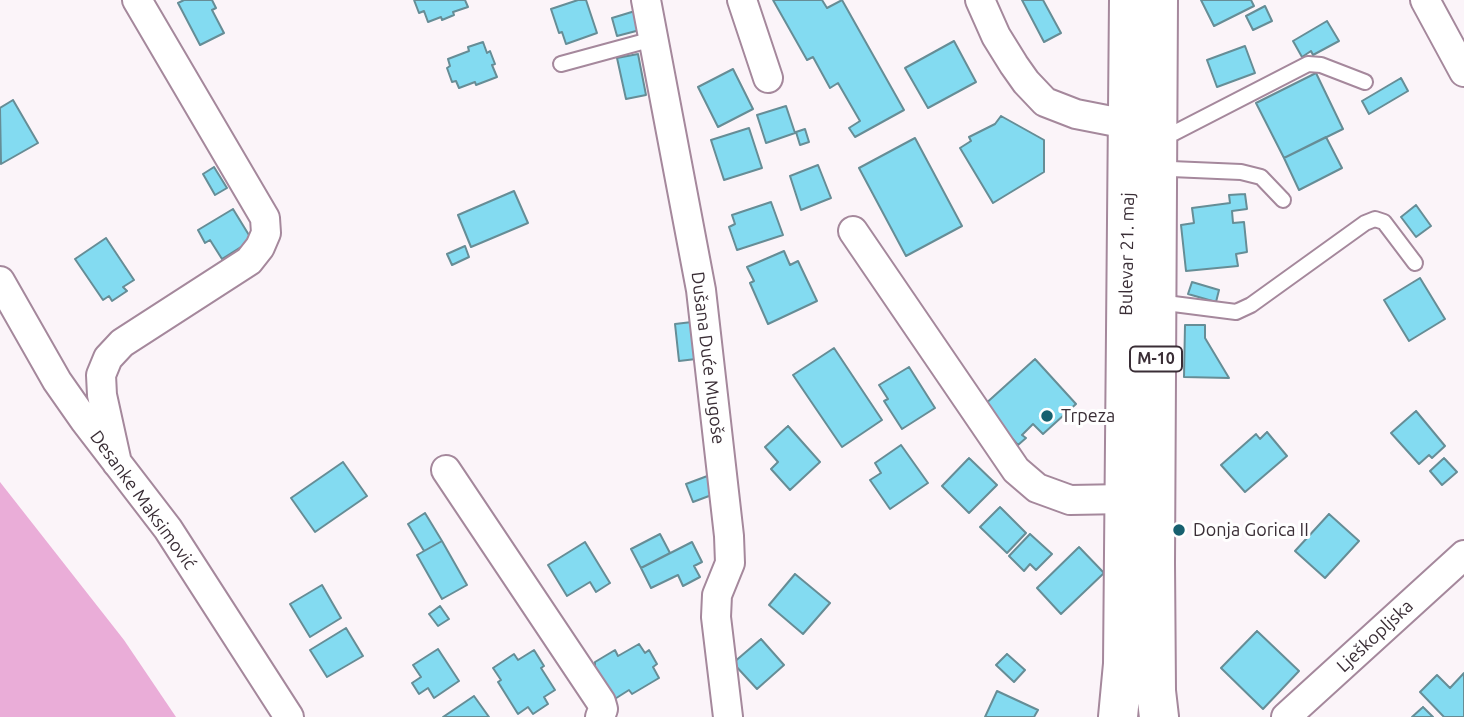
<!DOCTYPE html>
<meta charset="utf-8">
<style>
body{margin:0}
canvas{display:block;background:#fbf4f9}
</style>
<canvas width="1464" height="717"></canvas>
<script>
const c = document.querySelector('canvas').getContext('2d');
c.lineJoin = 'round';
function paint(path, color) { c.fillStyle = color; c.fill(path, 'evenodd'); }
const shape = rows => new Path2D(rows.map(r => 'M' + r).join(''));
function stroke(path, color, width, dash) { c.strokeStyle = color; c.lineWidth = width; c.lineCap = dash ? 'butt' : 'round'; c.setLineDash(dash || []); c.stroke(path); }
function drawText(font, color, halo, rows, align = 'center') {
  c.font = font + ' Ubuntu,sans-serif'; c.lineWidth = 6; c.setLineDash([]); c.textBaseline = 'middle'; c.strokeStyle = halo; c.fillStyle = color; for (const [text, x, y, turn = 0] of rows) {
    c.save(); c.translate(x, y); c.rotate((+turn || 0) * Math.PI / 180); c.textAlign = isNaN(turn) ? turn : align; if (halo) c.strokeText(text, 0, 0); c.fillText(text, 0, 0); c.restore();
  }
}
paint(shape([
 [0,482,124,640,176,717,0,717]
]), '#eaadd8');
const building = shape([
 [184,0,212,0,216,8,212,10,224,33,200,45,178,3,184,0],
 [414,0,465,0,468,7,453,12,454,15,442,20,441,17,428,22,424,11,419,13,414,0],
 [578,0,586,0,597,33,566,44,562,32,559,33,551,9,578,0],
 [773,0,822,0,827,8,842,0,904,110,855,137,849,128,860,121,838,83,830,88,813,57,807,60,773,0],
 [1022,0,1043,0,1061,33,1044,42,1022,0],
 [1201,0,1251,0,1254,6,1214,26,1201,0],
 [1265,6,1272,21,1253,30,1246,16,1265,6],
 [635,11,640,30,617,36,612,18,635,11],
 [1327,21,1339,41,1313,55,1311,51,1302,57,1293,41,1327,21],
 [954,41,976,82,928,108,905,68,954,41],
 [483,42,487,53,490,51,495,64,492,65,497,77,476,85,475,82,459,88,456,81,452,82,447,68,450,66,448,59,469,51,468,47,483,42],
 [1245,46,1255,73,1217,87,1207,60,1245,46],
 [638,54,646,95,626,99,617,58,638,54],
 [733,69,753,109,718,127,698,87,733,69],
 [1316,73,1343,129,1284,158,1256,103,1316,73],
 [1401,78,1408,91,1369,114,1362,101,1401,78],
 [13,100,38,143,1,164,0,108,13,100],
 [786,106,795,133,766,143,757,115,786,106],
 [1001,116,1044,140,1044,172,993,203,960,148,971,141,969,137,995,124,1001,116],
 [749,128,762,168,724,180,711,140,749,128],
 [805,129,809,142,800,145,796,132,805,129],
 [1326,137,1342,168,1299,190,1284,158,1326,137],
 [915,138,962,226,906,256,859,168,915,138],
 [818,165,831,198,801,210,790,176,818,165],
 [214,167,227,188,215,195,203,174,214,167],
 [514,191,528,223,471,247,458,215,514,191],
 [1245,194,1247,209,1232,211,1233,223,1244,222,1247,252,1236,254,1238,266,1186,271,1181,225,1194,223,1192,208,1230,203,1229,195,1245,194],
 [771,202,783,235,737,250,729,227,735,224,732,215,771,202],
 [1416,205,1431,226,1416,237,1401,217,1416,205],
 [233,209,252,240,222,259,210,240,205,243,198,230,233,209],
 [106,238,134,280,123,287,127,291,112,301,109,296,103,300,75,259,106,238],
 [465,246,469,257,452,265,447,254,465,246],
 [784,251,790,265,798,261,817,301,768,324,750,283,754,281,747,267,784,251],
 [1420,278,1445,319,1409,341,1384,300,1420,278],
 [1192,282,1219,290,1216,302,1188,294,1192,282],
 [692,322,696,359,679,361,675,324,692,322],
 [1185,325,1205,325,1205,338,1229,378,1184,377,1185,325],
 [834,348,882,420,842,447,793,375,834,348],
 [1035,359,1076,404,1043,434,1033,424,1022,435,1026,438,1018,445,983,406,1035,359],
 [909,367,935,408,902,429,884,401,888,399,879,385,909,367],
 [1416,411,1445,446,1432,458,1429,455,1419,464,1391,433,1416,411],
 [788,426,820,462,790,490,771,469,778,462,765,447,788,426],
 [1267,432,1287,456,1245,492,1221,465,1256,434,1260,439,1267,432],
 [901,445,928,483,890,509,870,480,881,473,875,463,901,445],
 [969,458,997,485,969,513,942,486,969,458],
 [1444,458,1457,472,1442,485,1430,471,1444,458],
 [343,462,367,496,315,532,291,498,343,462],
 [710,475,717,493,693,502,686,484,710,475],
 [1000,507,1026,533,1007,553,980,527,1000,507],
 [425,513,442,541,424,551,408,524,425,513],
 [1329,514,1359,541,1325,578,1295,551,1329,514],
 [660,534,670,553,641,568,631,549,660,534],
 [1030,534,1052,554,1036,570,1030,564,1024,571,1009,556,1030,534],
 [442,541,467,585,442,599,417,555,442,541],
 [585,542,610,583,596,592,590,582,567,596,548,565,585,542],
 [692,542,702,562,694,566,700,577,683,586,678,575,651,588,641,568,692,542],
 [1079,547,1104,573,1061,614,1037,588,1079,547],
 [795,574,830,603,803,634,769,605,795,574],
 [322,585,341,618,310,637,290,604,322,585],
 [440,606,449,619,438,626,429,614,440,606],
 [346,628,363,656,327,677,310,650,346,628],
 [1257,631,1299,671,1263,709,1221,668,1257,631],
 [761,639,784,665,757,689,733,663,761,639],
 [639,644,645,653,649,650,657,664,653,667,659,678,632,694,629,690,610,702,595,676,595,662,615,650,618,656,639,644],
 [438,649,459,681,434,698,428,688,419,694,412,683,421,677,413,665,438,649],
 [534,650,544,666,541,668,555,690,544,697,548,704,533,714,528,707,518,714,498,682,501,680,493,668,514,654,518,660,534,650],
 [1007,654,1025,670,1014,682,996,665,1007,654],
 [1464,673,1464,717,1444,717,1420,692,1437,675,1450,688,1464,673],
 [997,691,1038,710,1034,717,985,717,997,691],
 [474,696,489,717,443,717,474,696],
 [1423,707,1433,717,1412,717,1423,707]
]);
paint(building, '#83dbf1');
stroke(building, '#668d96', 2);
const lane = shape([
 [561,64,653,39],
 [1174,133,1308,64,1321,65,1365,82],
 [1171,169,1241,172,1261,177,1283,200],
 [1158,302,1236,312,1251,305,1365,223,1375,219,1384,222,1415,263]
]);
const street = shape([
 [646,0,701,290,729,536,730,563,717,595,716,617,728,717],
 [742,0,768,78],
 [980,0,996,36,1014,65,1026,82,1045,102,1076,114,1127,124],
 [1425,0,1464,72],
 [853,231,1016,470,1037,488,1070,500,1125,499],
 [0,281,57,381,85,421,168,529,289,717],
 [117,463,102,395,101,375,108,358,122,343,249,261,260,247,266,233,265,218,137,0],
 [446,470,601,702,603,709,600,717],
 [1286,717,1464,555]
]);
const primary = shape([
 [1158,0,1155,563,1156,691,1159,717],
 [1118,717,1123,664,1129,0]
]);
stroke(lane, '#a5889c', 18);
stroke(street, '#a5889c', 32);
stroke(primary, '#a5889c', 42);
stroke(lane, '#fff', 14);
stroke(street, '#fff', 28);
stroke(primary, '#fff', 38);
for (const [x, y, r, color] of [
 [1047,416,7,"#17606f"],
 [1179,530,7,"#17606f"]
]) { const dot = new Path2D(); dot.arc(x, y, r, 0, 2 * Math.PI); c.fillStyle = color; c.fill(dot); stroke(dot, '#fff', 2.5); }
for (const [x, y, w] of [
 [1156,359,52]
]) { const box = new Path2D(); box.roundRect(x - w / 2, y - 12.5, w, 25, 5); c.fillStyle = '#fff'; c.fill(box); stroke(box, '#3a2e36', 2); }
drawText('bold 16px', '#3a2e36', null, [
 ["M-10",1156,359]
]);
drawText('18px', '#3a2e36', '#fff', [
 ["Bulevar 21. maj",1127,254,-89],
 ["Dušana Duće Mugoše",708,358,83],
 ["Desanke Maksimović",143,500,54],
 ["Lješkopljska",1375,636,-43]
]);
drawText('18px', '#3a2e36', '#fff', [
 ["Trpeza",1061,416],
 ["Donja Gorica II",1193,530]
], 'left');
</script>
